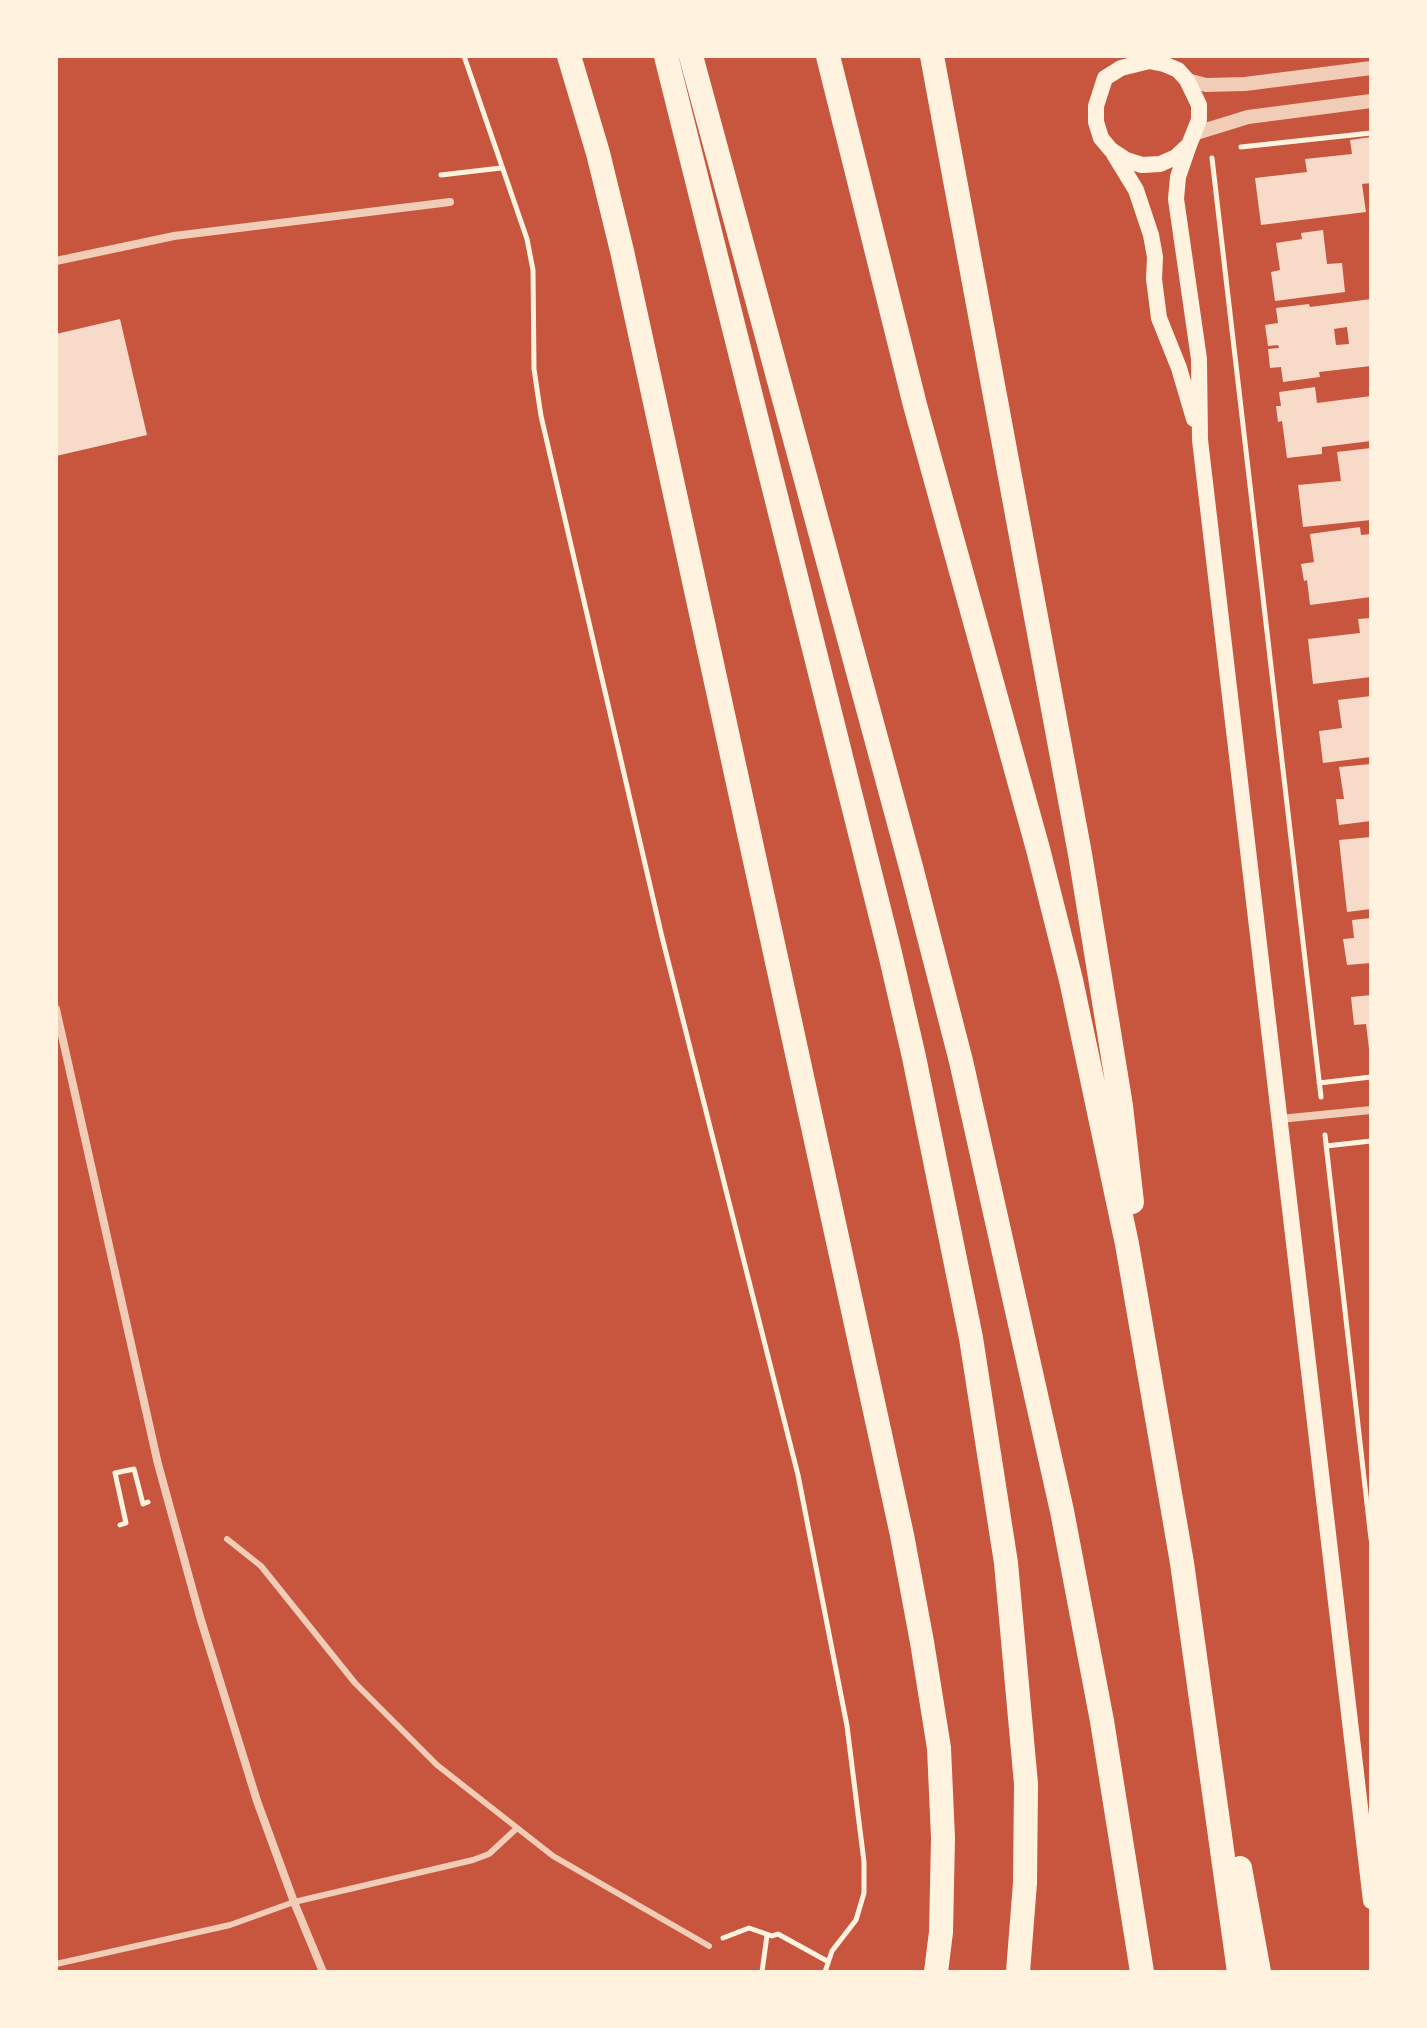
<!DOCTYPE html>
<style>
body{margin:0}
#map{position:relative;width:1427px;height:2028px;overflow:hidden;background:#c8553d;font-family:"DM Sans",sans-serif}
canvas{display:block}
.frame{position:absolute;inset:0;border:58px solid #fff3e0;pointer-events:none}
</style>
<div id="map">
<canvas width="1427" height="2028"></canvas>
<div class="frame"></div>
</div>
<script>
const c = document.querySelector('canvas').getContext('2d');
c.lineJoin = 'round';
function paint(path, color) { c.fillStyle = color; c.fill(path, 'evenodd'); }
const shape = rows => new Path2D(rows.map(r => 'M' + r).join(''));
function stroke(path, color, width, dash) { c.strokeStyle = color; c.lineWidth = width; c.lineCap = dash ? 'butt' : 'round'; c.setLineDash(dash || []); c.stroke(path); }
paint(shape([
 [1371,137,1371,183,1362,184,1366,212,1261,225,1255,178,1307,172,1305,159,1352,154,1350,140],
 [1323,230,1327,264,1342,263,1345,292,1275,301,1271,272,1280,270,1276,243,1302,239,1301,233],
 [1371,299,1371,366,1319,372,1320,377,1283,382,1281,367,1270,368,1268,349,1279,348,1278,345,1268,346,1265,325,1278,323,1276,308,1309,304,1310,307],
 [1347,327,1349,344,1336,345,1334,329],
 [120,319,147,435,56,456,56,334],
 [1315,387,1317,403,1371,396,1371,441,1322,447,1322,454,1287,458,1282,421,1278,422,1276,406,1281,406,1279,392],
 [1371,448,1371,520,1303,527,1298,485,1341,481,1337,452],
 [1360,527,1361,535,1371,534,1371,597,1310,605,1307,580,1304,581,1301,564,1314,562,1310,534],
 [1371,618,1371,677,1313,684,1308,639,1360,633,1358,619],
 [1371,696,1371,757,1323,763,1319,731,1342,728,1338,700],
 [1371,764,1371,821,1339,825,1336,799,1344,799,1339,767],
 [1371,837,1371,909,1347,912,1339,840],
 [1371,918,1371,963,1347,965,1343,939,1354,938,1352,920],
 [1371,995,1371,1049,1369,1049,1366,1024,1354,1025,1351,997]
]), '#f7dbc8');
stroke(shape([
 [464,56,527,239,533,270,534,369,541,416,662,937,798,1475,847,1726,864,1862,864,1893,856,1920,832,1951,825,1972],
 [1241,147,1371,133],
 [1212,158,1321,1097],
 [441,175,501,168],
 [1319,1083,1371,1077],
 [1325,1135,1371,1539],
 [1326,1146,1371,1141],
 [120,1525,126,1523,115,1473,134,1469,143,1504,148,1502],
 [723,1938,749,1928,772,1936,778,1934,827,1961],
 [762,1972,767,1935]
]), '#fff3e0', 5);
stroke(shape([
 [227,1539,261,1566,355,1683,437,1765,553,1856,709,1946],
 [56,1964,230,1925,294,1902,473,1860,489,1854,517,1828]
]), '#f1ccb7', 6);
stroke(shape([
 [56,261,174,236,450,202],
 [56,1009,158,1464,200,1617,257,1801,294,1902,323,1972],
 [1280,1119,1371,1110]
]), '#f1ccb7', 8);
stroke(shape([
 [1187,80,1206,85,1245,84,1371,68],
 [1196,133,1248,117,1371,101]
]), '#f1ccb7', 14);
stroke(shape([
 [1149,61,1164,64,1178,70,1187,80,1199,105,1199,120,1189,145,1176,157,1160,164,1142,165,1126,160,1111,150,1101,138,1096,122,1096,106,1105,78,1121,68,1149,61],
 [1189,145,1178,177,1176,199,1199,359,1200,440,1371,1901],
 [1114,154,1136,190,1151,235,1155,257,1154,279,1159,318,1179,368,1194,419]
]), '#fff3e0', 16);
stroke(shape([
 [569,56,598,153,622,251,902,1535,922,1642,939,1748,943,1838,941,1932,936,1972],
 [666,56,889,949,914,1057,971,1338,1006,1563,1026,1784,1025,1883,1018,1972],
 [691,56,911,867,961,1061,1062,1511,1102,1721,1142,1972],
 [828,56,915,405,1038,849,1071,980,1127,1244,1182,1563,1239,1972],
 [932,56,1080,854,1121,1106,1132,1202],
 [1240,1868,1259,1972]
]), '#fff3e0', 24);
</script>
